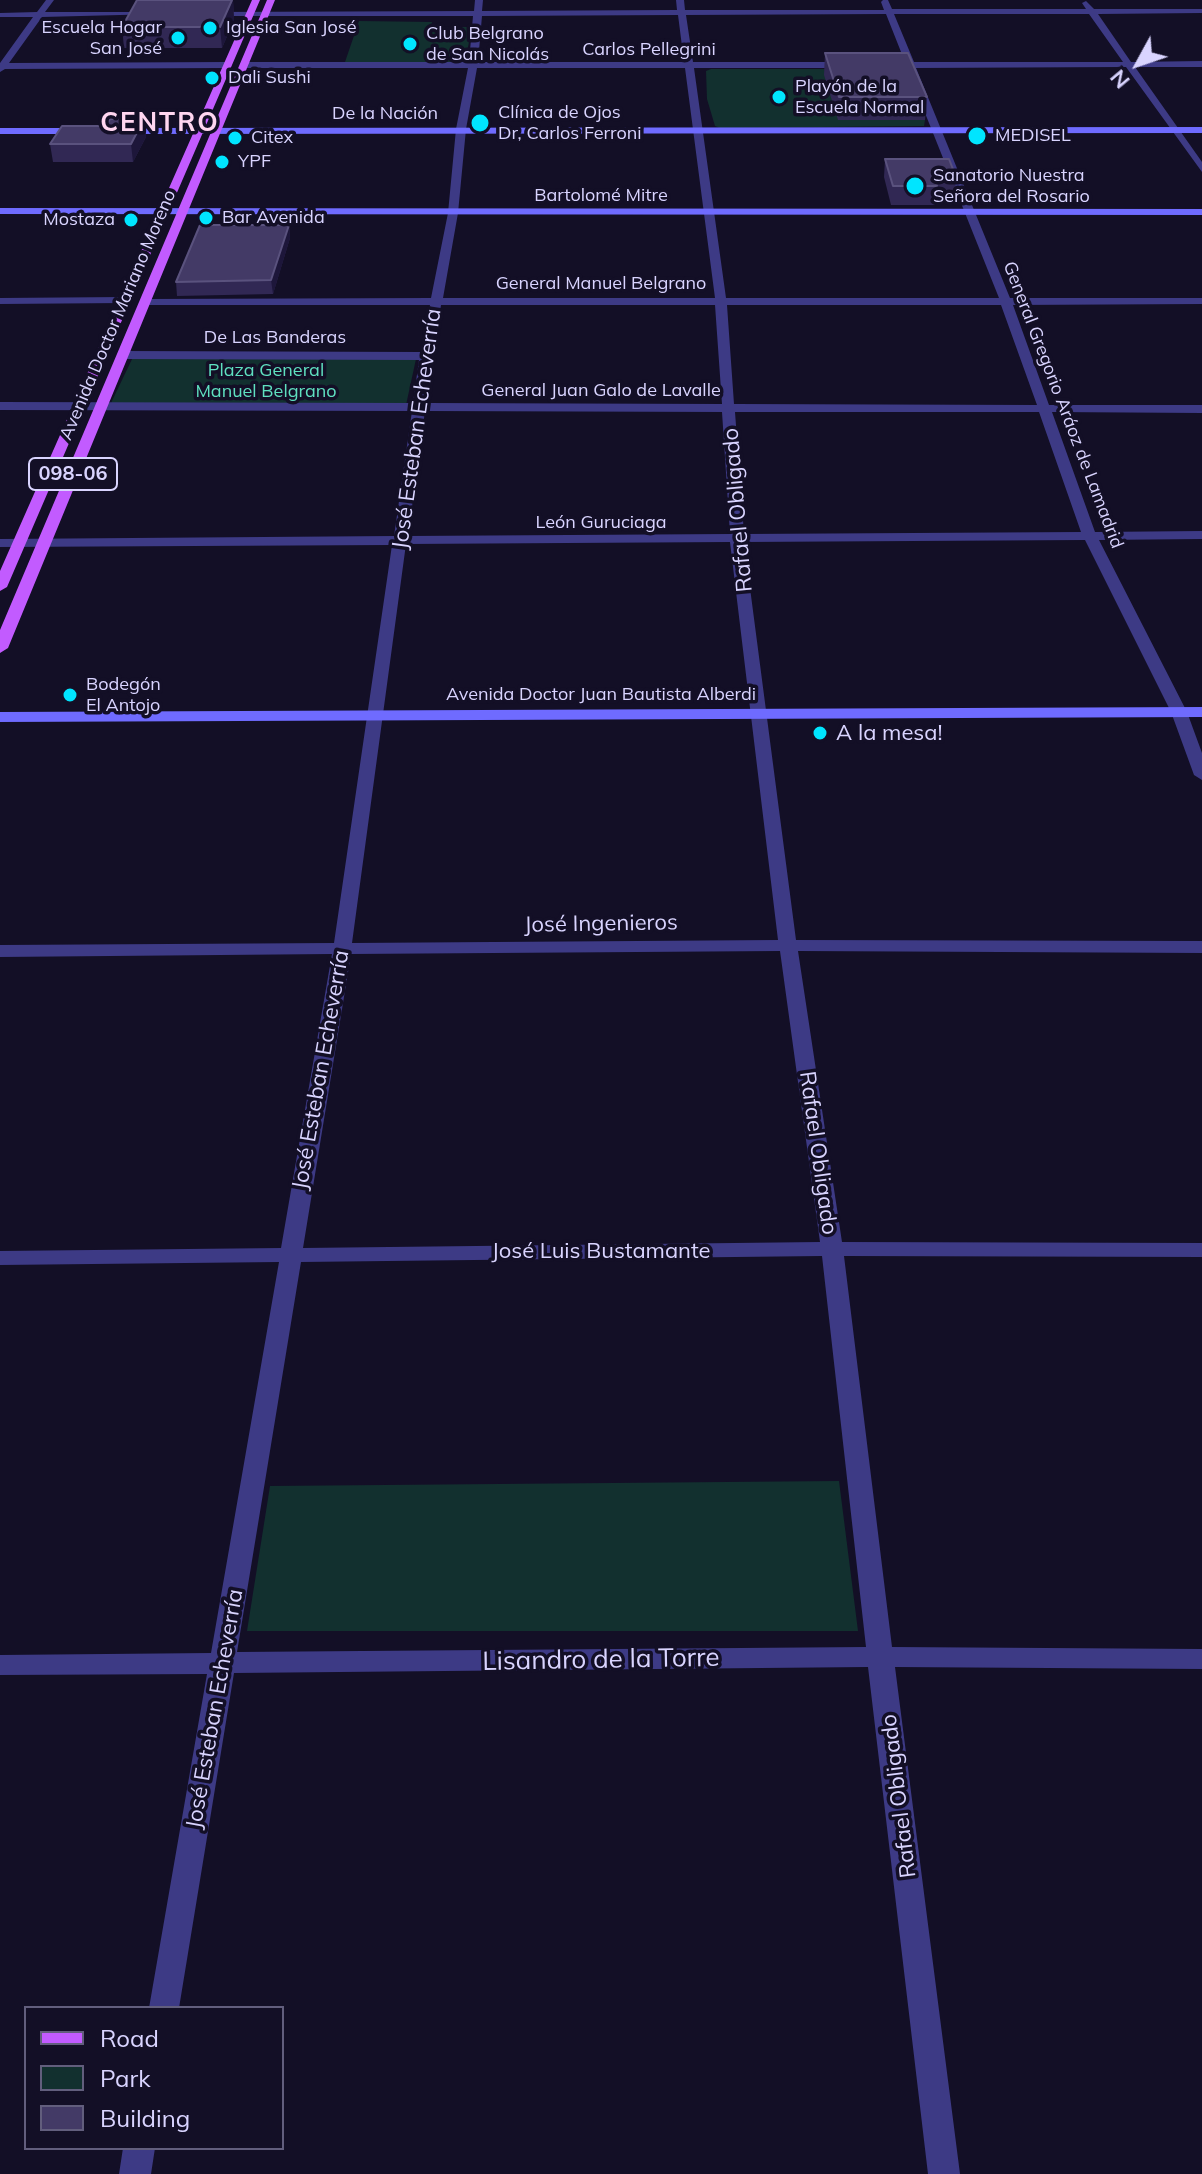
<!DOCTYPE html>
<meta charset="utf-8">
<style>
body{margin:0}
#map{position:relative;width:1202px;height:2174px;overflow:hidden;background:#130f26;font-family:Mulish,sans-serif}
canvas{display:block}
.legend{position:absolute;left:24px;top:2006px;width:260px;height:144px;box-sizing:border-box;background:#130f26;border:2px solid #625e7d;margin:0;padding:10px 14px;list-style:none;font-size:24px;color:#d9d4ff}
.legend li{display:flex;align-items:center;gap:16px;height:40px}
.legend b{width:40px;border:2px solid #625e7d}
.north{position:absolute;left:1098px;top:24px;width:80px;height:80px;-webkit-text-stroke:6px #130f26;paint-order:stroke;rotate:230deg;font-size:22px;font-weight:700;line-height:32px;text-align:center;color:#d9d4ff}
.north::after{content:'';display:block;margin:auto;width:28px;height:36px;background:#d9d4ff;clip-path:polygon(50% 0,100% 100%,50% 72%,0 100%)}
</style>
<div id="map">
<canvas width="1202" height="2174"></canvas>
<ul class="legend">
<li><b style="height:10px;background:#c25bff"></b>Road</li>
<li><b style="height:22px;background:#12302f"></b>Park</li>
<li><b style="height:22px;background:#433a66"></b>Building</li>
</ul>
<div class="north">N</div>
</div>
<script>
const c = document.querySelector('canvas').getContext('2d');
c.lineJoin = 'round';
function paint(path, color) { c.fillStyle = color; c.fill(path, 'evenodd'); }
const shape = rows => new Path2D(rows.map(r => 'M' + r).join(''));
function stroke(path, color, width, dash) { c.strokeStyle = color; c.lineWidth = width; c.lineCap = dash ? 'butt' : 'round'; c.setLineDash(dash || []); c.stroke(path); }
function drawText(font, color, halo, rows, align = 'center') {
  c.font = font + ' Mulish,sans-serif'; c.lineWidth = 7; c.setLineDash([]); c.textBaseline = 'middle'; c.strokeStyle = halo; c.fillStyle = color; for (const [text, x, y, turn = 0] of rows) {
    c.save(); c.translate(x, y); c.rotate((+turn || 0) * Math.PI / 180); c.textAlign = isNaN(turn) ? turn : align; if (halo) c.strokeText(text, 0, 0); c.fillText(text, 0, 0); c.restore();
  }
}
paint(shape([
 [359,21,432,22,431,27,472,27,465,62,345,62],
 [711,69,892,69,908,75,925,120,924,126,720,128,715,126,707,99,706,71],
 [133,357,416,359,406,405,111,403],
 [839,1481,858,1631,247,1631,270,1486]
]), '#12302f');
paint(shape([
 [46,0,54,0,45,12,156,12,160,14,42,17,9,63,228,62,232,65,228,68,5,69,0,72,0,63,33,17,0,17,0,13,37,12,46,0],
 [475,0,483,0,482,11,677,10,676,0,684,0,685,10,884,10,881,2,883,0,888,0,892,9,1086,9,1082,3,1086,1,1094,9,1202,9,1202,13,1098,14,1131,62,1202,61,1202,67,1135,67,1202,162,1202,172,1126,67,916,68,1010,298,1202,298,1202,304,1013,305,1049,405,1202,405,1202,413,1052,412,1095,532,1202,531,1202,539,1099,540,1187,712,1202,753,1202,780,1194,775,1171,712,1085,540,744,542,796,940,1202,941,1202,953,798,951,842,1242,1202,1243,1202,1257,844,1256,892,1647,1202,1649,1202,1669,895,1667,960,2174,928,2174,868,1667,234,1673,179,2008,149,2008,207,1674,0,1675,0,1655,211,1653,279,1262,0,1265,0,1251,281,1248,332,954,0,957,0,945,334,943,392,545,0,547,0,539,394,536,412,411,0,410,0,402,413,403,419,360,123,359,117,355,123,351,421,352,430,305,147,305,141,302,147,299,431,298,448,213,456,129,468,68,245,68,241,65,245,62,469,62,473,16,208,16,204,14,208,12,474,11,475,0],
 [886,14,905,62,882,65,907,68,999,298,726,298,694,68,850,68,854,65,850,62,693,62,686,15,886,14],
 [894,14,1089,14,1123,62,914,62,894,14],
 [678,15,684,62,478,62,482,16,678,15],
 [477,68,685,68,715,298,443,298,458,213,466,129,477,68],
 [441,305,715,305,722,404,426,403,441,305],
 [727,305,1001,305,1037,405,734,404,727,305],
 [425,411,722,412,730,534,408,536,425,411],
 [735,412,1039,412,1081,532,744,534,735,412],
 [730,542,778,940,352,943,406,544,730,542],
 [780,951,820,1242,303,1248,351,954,780,951],
 [822,1256,866,1647,237,1652,301,1262,822,1256],
 [0,298,124,297,130,300,124,303,0,304,0,298],
 [123,2148,155,2148,151,2174,119,2174,123,2148]
]), '#3d3a85');
paint(shape([
 [1202,127,1202,133,118,134,113,131,118,128,1202,127],
 [0,128,86,128,91,131,86,134,0,134,0,128],
 [0,208,1202,209,1202,215,0,214,0,208],
 [1202,707,1202,717,0,722,0,712,1202,707]
]), '#6f6bff');
paint(shape([
 [252,0,260,0,7,587,0,591,0,571,252,0],
 [267,0,275,0,8,648,0,653,0,630,267,0]
]), '#c25bff');
paint(shape([
 [233,0,234,20,222,48,124,48,122,27],
 [825,53,927,97,925,120,838,120,824,75],
 [144,119,146,137,133,162,53,162,50,144],
 [885,159,956,177,955,195,936,195,935,205,891,205,884,177],
 [289,225,290,238,273,294,177,296,176,282]
]), '#312854');
paint(shape([
 [233,0,234,20,222,48,220,27],
 [144,119,146,137,133,162,131,144],
 [289,225,290,238,273,294,271,280]
]), '#1d163a');
const building = shape([
 [137,0,232,0,220,27,122,27,137,0],
 [825,53,908,53,927,97,839,97,825,53],
 [110,119,144,119,131,144,50,144,62,126,106,126,110,119],
 [885,159,949,159,956,177,934,177,937,186,893,186,885,159],
 [200,225,289,225,271,280,176,282,200,225]
]);
paint(building, '#433a66');
stroke(building, '#5a527e', 2);
for (const [x, y, r, color] of [
 [210,28,8,"#00e5ff"],
 [178,38,8,"#00e5ff"],
 [410,44,8,"#00e5ff"],
 [212,78,8,"#00e5ff"],
 [779,97,8,"#00e5ff"],
 [480,123,10,"#00e5ff"],
 [977,136,10,"#00e5ff"],
 [235,138,8,"#00e5ff"],
 [222,162,8,"#00e5ff"],
 [915,186,10,"#00e5ff"],
 [206,218,8,"#00e5ff"],
 [131,220,8,"#00e5ff"],
 [70,695,8,"#00e5ff"],
 [820,733,8,"#00e5ff"]
]) { const dot = new Path2D(); dot.arc(x, y, r, 0, 2 * Math.PI); c.fillStyle = color; c.fill(dot); stroke(dot, '#130f26', 3); }
drawText('18px', '#d9d4ff', '#130f26', [
 ["Escuela Hogar",162,28,"right"],
 ["San José",162,49,"right"],
 ["Iglesia San José",226,28],
 ["Club Belgrano",426,34],
 ["de San Nicolás",426,55],
 ["Dali Sushi",228,78],
 ["Playón de la",795,87],
 ["Escuela Normal",795,108],
 ["Clínica de Ojos",498,113],
 ["Dr, Carlos Ferroni",498,134],
 ["MEDISEL",995,136],
 ["Citex",251,138],
 ["YPF",238,162],
 ["Sanatorio Nuestra",933,176],
 ["Señora del Rosario",933,197],
 ["Bar Avenida",222,218],
 ["Mostaza",115,220,"right"],
 ["Bodegón",86,685],
 ["El Antojo",86,706]
], 'left');
drawText('18px', '#d9d4ff', '#130f26', [
 ["Carlos Pellegrini",649,50],
 ["De la Nación",385,114],
 ["Bartolomé Mitre",601,196],
 ["General Manuel Belgrano",601,284],
 ["Avenida Doctor Mariano Moreno",118,315,-67],
 ["De Las Banderas",275,338],
 ["General Juan Galo de Lavalle",601,391],
 ["General Gregorio Aráoz de Lamadrid",1063,405,69],
 ["León Guruciaga",601,523],
 ["Avenida Doctor Juan Bautista Alberdi",601,695]
]);
drawText('18px', '#5fe0c0', '#130f26', [
 ["Plaza General",266,371],
 ["Manuel Belgrano",266,392]
]);
for (const [x, y, w] of [
 [73,474,88]
]) { const box = new Path2D(); box.roundRect(x - w / 2, y - 16, w, 32, 6); c.fillStyle = '#130f26'; c.fill(box); stroke(box, '#d9d4ff', 2); }
drawText('bold 20px', '#d9d4ff', null, [
 ["098-06",73,474]
]);
drawText('22px', '#d9d4ff', '#130f26', [
 ["José Esteban Echeverría",417,429,-82],
 ["Rafael Obligado",738,510,-95],
 ["José Ingenieros",601,924,-1],
 ["José Esteban Echeverría",321,1070,-80],
 ["Rafael Obligado",818,1153,82],
 ["José Luis Bustamante",601,1251],
 ["José Esteban Echeverría",215,1709,-80],
 ["Rafael Obligado",899,1796,-97]
]);
drawText('22px', '#d9d4ff', '#130f26', [
 ["A la mesa!",836,733]
], 'left');
c.letterSpacing = '2px';
drawText('bold 26px', '#ffd6f0', '#130f26', [
 ["CENTRO",160,123]
]);
c.letterSpacing = '0px';
drawText('26px', '#d9d4ff', '#130f26', [
 ["Lisandro de la Torre",601,1660,-1]
]);
</script>
